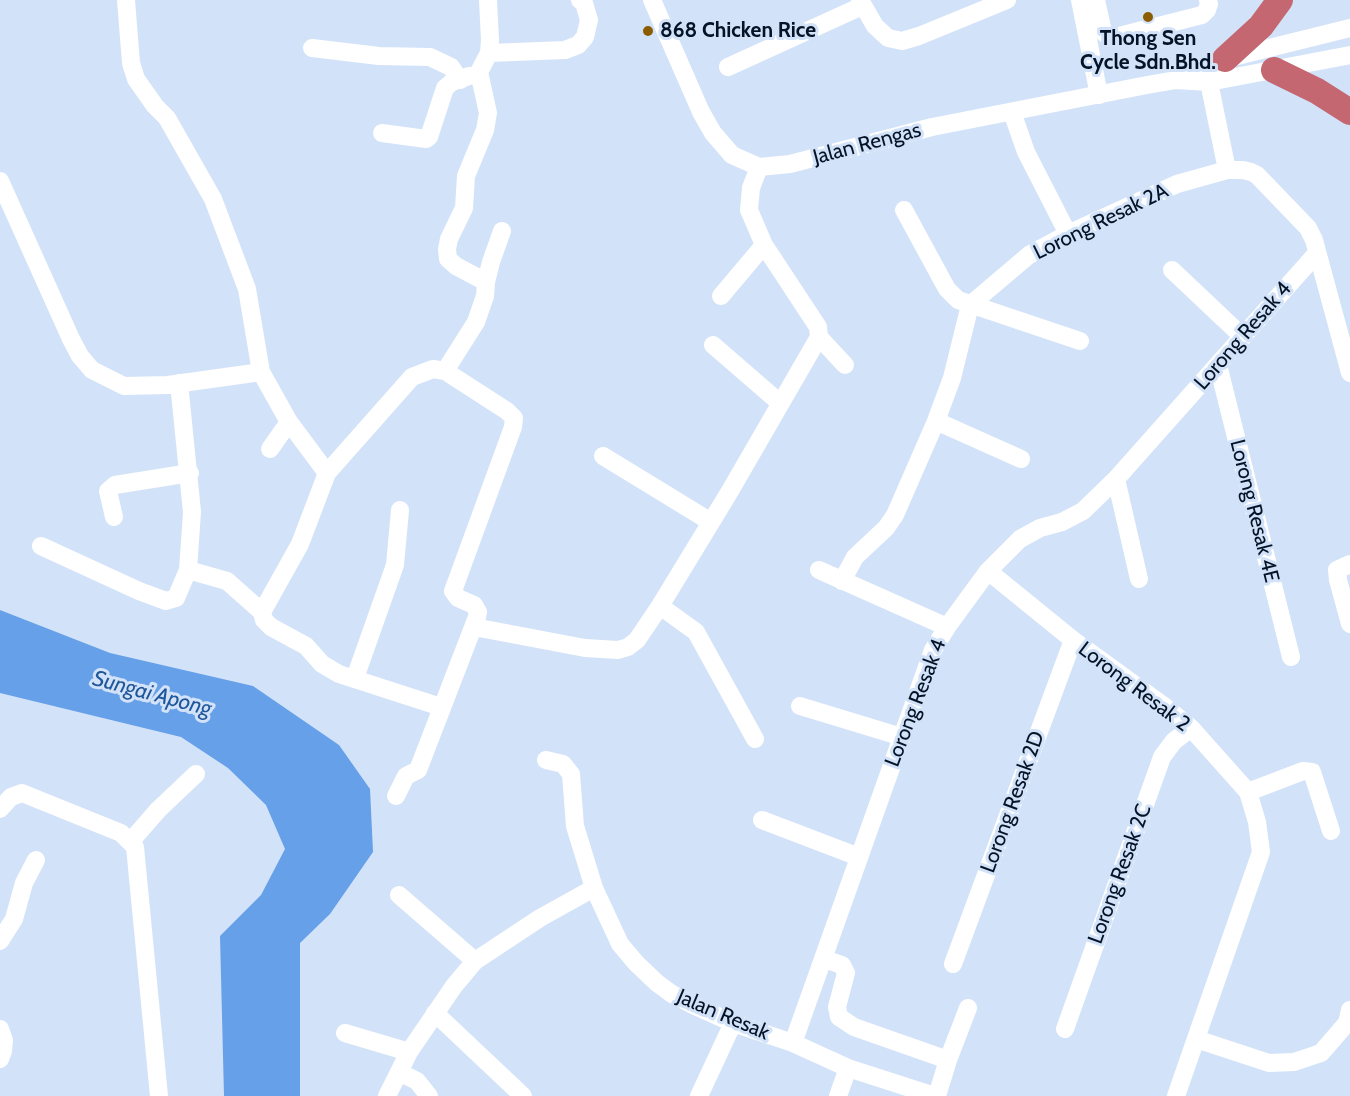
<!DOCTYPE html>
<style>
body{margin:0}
canvas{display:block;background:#d2e2f8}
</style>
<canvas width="1350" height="1096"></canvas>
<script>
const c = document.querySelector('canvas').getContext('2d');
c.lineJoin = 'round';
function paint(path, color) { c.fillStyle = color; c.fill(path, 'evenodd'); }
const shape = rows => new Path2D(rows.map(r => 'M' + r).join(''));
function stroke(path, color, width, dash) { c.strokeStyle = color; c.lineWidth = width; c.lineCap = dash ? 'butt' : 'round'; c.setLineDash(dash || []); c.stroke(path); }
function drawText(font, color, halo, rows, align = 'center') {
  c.font = font + ' Cabin,sans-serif'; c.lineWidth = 6; c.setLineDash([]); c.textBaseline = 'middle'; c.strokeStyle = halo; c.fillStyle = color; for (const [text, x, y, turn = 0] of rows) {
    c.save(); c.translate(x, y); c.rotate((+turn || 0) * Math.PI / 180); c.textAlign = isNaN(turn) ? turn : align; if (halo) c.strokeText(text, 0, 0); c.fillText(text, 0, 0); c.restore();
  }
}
paint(shape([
 [0,610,110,653,253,686,339,745,370,789,373,852,330,914,300,943,300,1096,224,1096,220,936,261,895,285,849,266,805,228,768,181,737,0,693]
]), '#66a0e9');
stroke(shape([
 [126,0,131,63,136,79,155,106,167,118,213,199,247,289,261,372,289,422,327,473,300,544,262,612],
 [652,0,701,112,713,133,732,155,759,167,790,164,932,127,1147,85,1176,80,1209,82,1350,55],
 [860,0,875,26,888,38,902,41,919,36,1007,0],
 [1080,0,1099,95],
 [1096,0,1103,32,1111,38,1202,15,1207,10,1209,4,1208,0],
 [312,48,379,56,430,57,451,67,460,80],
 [489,53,565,50,578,45,585,37,589,20,584,3,580,0],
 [728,67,862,6],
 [1178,79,1225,59,1350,28],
 [1209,82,1227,170],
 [1012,112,1026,152,1068,234],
 [382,133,426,139,429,137,445,88,452,82,469,76],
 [0,181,71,339,80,356,92,370,124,386,168,385,261,372],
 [904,210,947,289,958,300,1080,341],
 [1172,270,1243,337],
 [486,282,456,266,448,259,447,249,449,239,464,208,466,176,485,130,488,113,479,72,489,53,490,40,488,0],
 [721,296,764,245],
 [819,337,845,365],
 [713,345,780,403],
 [1218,365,1291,657],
 [936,421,1021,459],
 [270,449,289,422],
 [603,456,711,522],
 [327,473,412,377,433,369,445,371,476,322,485,296,486,282,491,262,502,231],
 [1116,479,1139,579],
 [114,517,108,491,115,485,190,473],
 [41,546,139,591,166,601,176,598,188,570,192,512,179,383],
 [1350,564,1337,570,1338,580,1350,624],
 [188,570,227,581,262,612,264,620,271,627,306,646,322,664,339,674,441,707],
 [819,570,947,627],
 [988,571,1073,640,1164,706,1191,728,1248,792,1257,822,1261,852,1176,1096],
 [842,581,855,557,886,528,895,515,936,421,952,378,970,305,1029,255,1068,234,1177,184,1227,170,1243,170,1251,172,1257,175,1308,228,1314,240,1350,373],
 [660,606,696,632,755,739],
 [474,627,585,648,618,650,628,647,637,640,660,606,730,491,819,337,818,327,764,245,749,210,751,188,759,167],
 [355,678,395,565,400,510],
 [800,706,902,737],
 [546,760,563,764,571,774,575,826,594,888,620,944,636,963,657,983,672,994,693,1005,733,1023,793,1043,848,1068,935,1096],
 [1248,792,1303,771,1312,772,1331,831],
 [396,796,406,776,418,770,477,617,478,612,474,605,458,598,453,591,513,427,514,418,507,411,445,371],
 [0,809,11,797,22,793,121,833,135,847,159,1096],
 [762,820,859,857],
 [131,841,158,810,196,774],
 [399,895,475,961],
 [0,941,14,919,24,883,36,860],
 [824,959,842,965,846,973,837,1007,839,1017,854,1027,948,1060,968,1008],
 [953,964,1073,640],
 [435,1013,523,1096],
 [0,1029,4,1040,3,1051,0,1059],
 [1065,1029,1162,757,1174,741,1191,728],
 [345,1033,409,1052],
 [1196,1039,1269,1063,1294,1062,1321,1053,1347,1023,1350,1010],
 [793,1043,933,650,947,627,988,571,1020,539,1040,528,1062,522,1083,511,1116,479,1317,253],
 [399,1072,417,1081,429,1096],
 [387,1096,409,1052,454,986,475,961,540,918,594,888],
 [699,1096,733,1023],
 [838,1096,848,1068],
 [937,1096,948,1060]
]), '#fff', 18);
stroke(shape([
 [1225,59,1261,26,1280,0],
 [1274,70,1317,91,1350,112]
]), '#c46770', 26);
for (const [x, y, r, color] of [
 [1148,17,6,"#8b5c01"],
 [648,31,6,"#8b5c01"]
]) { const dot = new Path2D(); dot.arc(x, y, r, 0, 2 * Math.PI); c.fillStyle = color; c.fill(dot); stroke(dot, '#d2e2f8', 2); }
drawText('bold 21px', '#051326', '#d2e2f8', [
 ["868 Chicken Rice",660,31],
 ["Thong Sen",1148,39,"center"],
 ["Cycle Sdn.Bhd.",1148,63,"center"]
], 'left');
drawText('21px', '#051326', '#d2e2f8', [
 ["Jalan Rengas",867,144,-15],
 ["Lorong Resak 2A",1101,222,-26],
 ["Lorong Resak 4",1243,336,-49],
 ["Lorong Resak 4E",1254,511,76],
 ["Lorong Resak 2",1134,687,37],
 ["Lorong Resak 4",916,703,-69],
 ["Lorong Resak 2D",1013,802,-70],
 ["Lorong Resak 2C",1120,874,-70],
 ["Jalan Resak",723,1015,23]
]);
drawText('italic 22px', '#1f579a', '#d2e2f8', [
 ["Sungai Apong",152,694,15]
]);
</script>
